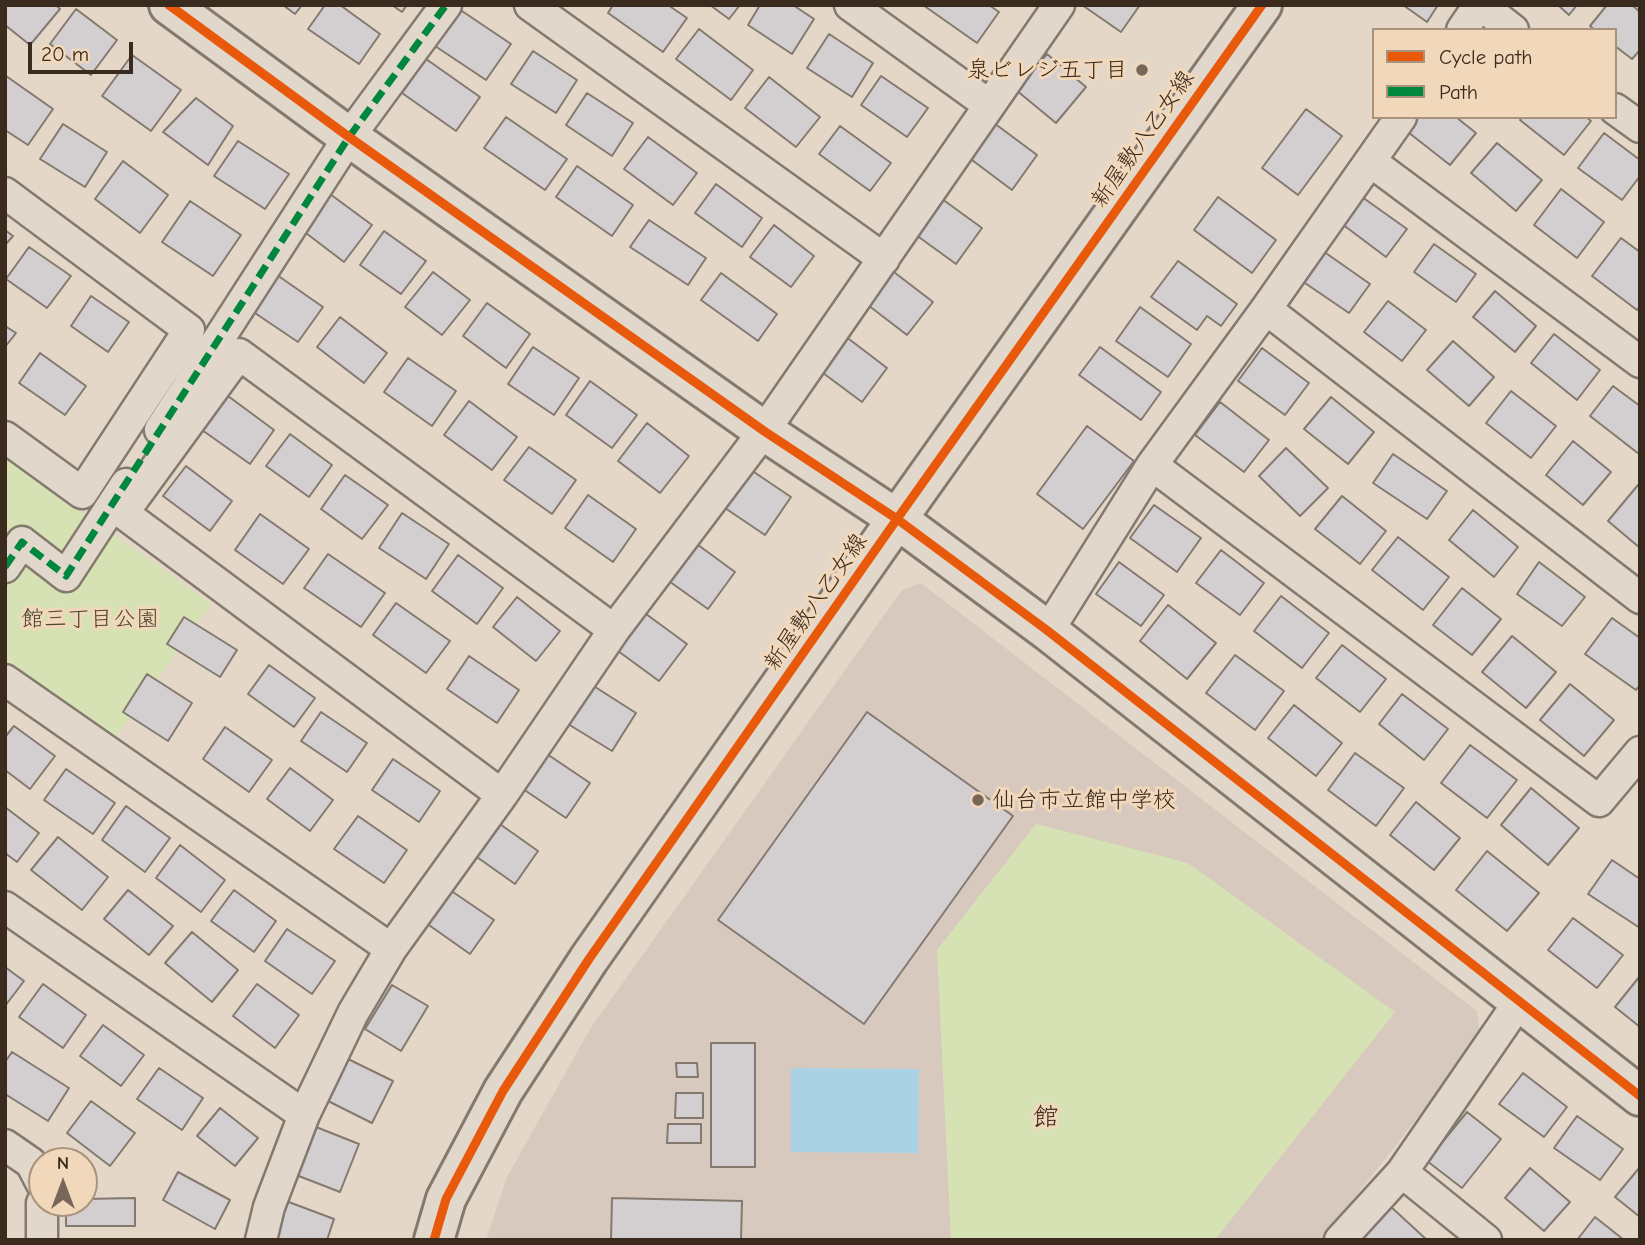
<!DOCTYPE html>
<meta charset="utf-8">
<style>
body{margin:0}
#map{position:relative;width:1645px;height:1245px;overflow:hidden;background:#e5d7c7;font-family:"Comic Neue",sans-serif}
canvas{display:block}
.frame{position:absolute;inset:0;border:7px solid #3b2a1e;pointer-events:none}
.legend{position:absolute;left:1372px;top:28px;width:245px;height:91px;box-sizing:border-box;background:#f2d8ba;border:2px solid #a9927c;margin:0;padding:9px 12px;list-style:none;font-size:21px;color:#3b2a1e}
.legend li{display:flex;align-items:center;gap:14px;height:35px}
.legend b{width:35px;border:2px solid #a9927c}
.north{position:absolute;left:28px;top:1147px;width:70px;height:70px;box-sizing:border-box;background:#f2d8ba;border:2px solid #a9927c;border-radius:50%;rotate:0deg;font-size:19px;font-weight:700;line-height:28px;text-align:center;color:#3b2a1e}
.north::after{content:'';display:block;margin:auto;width:24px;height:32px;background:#766759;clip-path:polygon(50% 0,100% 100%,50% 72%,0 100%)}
.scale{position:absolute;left:28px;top:42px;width:105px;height:32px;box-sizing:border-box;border:4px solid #3b2a1e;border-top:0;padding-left:9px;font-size:21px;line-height:24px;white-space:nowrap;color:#3b2a1e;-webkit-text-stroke:5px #f2d8ba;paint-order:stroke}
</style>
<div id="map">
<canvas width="1645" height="1245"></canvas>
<div class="frame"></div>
<ul class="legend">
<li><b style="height:9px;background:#e8590c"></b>Cycle path</li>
<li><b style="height:9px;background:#00873e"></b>Path</li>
</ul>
<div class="north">N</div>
<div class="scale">20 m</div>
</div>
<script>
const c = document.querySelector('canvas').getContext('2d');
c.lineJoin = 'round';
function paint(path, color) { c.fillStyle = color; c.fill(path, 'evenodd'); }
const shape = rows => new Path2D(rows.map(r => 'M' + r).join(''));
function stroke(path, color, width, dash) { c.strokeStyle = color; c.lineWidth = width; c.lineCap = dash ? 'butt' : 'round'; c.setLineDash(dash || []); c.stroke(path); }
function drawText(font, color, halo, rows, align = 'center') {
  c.font = font + ' "Comic Neue","Klee One",sans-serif'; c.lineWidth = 6; c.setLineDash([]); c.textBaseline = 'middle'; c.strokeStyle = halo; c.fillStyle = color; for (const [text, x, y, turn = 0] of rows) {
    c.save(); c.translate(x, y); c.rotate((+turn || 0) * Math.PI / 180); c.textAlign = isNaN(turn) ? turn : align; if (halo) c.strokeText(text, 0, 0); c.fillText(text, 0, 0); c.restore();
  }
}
paint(shape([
 [921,583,1477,1011,1481,1037,1321,1240,486,1240,507,1177,590,1029,902,590]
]), '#d8c9be');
paint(shape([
 [5,457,212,604,115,738,5,660],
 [1036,824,1188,863,1395,1012,1215,1240,951,1240,937,950]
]), '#d6e2b4');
paint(shape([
 [791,1068,919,1069,918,1153,791,1152]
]), '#aad2e5');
const building = shape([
 [5,5,56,5,60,9,30,45,5,25,5,5],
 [283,5,302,5,295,14,283,5],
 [325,5,340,5,380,34,359,64,308,29,325,5],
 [392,5,407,5,402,12,392,5],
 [613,5,668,5,687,18,663,52,608,13,613,5],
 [710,5,740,5,729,19,710,5],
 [760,5,793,5,814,19,792,54,748,25,760,5],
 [923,5,989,5,999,12,977,43,923,5],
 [1082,5,1140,5,1121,32,1082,5],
 [1403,5,1438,5,1427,22,1403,5],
 [1558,5,1577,5,1569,15,1558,5],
 [1607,5,1632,5,1640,12,1640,50,1632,59,1615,46,1615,30,1595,30,1590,26,1607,5],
 [76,9,117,40,91,75,50,44,76,9],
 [459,9,511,44,486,80,435,46,459,9],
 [699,29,753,70,731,100,676,59,699,29],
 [829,34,873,63,852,97,807,68,829,34],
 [533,51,577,80,556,113,511,84,533,51],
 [1047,54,1086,87,1056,123,1016,90,1047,54],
 [132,55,181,90,151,131,102,96,132,55],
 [426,59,480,97,456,131,402,93,426,59],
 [6,76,53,109,28,145,5,130,6,76],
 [881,76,928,108,907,137,861,105,881,76],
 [769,77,820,117,796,147,745,108,769,77],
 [587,93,633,123,612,156,566,125,587,93],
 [196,98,233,126,208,165,163,132,196,98],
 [1306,109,1342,136,1298,195,1262,168,1306,109],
 [506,117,567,159,545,190,484,148,506,117],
 [1413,117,1456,117,1476,133,1450,165,1404,129,1413,117],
 [1522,117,1586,117,1591,121,1564,155,1520,120,1522,117],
 [994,123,1037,155,1012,190,968,157,994,123],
 [63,124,107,152,85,187,40,159,63,124],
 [840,126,891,163,870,191,819,154,840,126],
 [1604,133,1640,160,1640,176,1622,200,1578,168,1604,133],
 [648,137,697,173,673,205,624,169,648,137],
 [238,141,289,174,265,209,214,176,238,141],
 [1497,143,1542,180,1516,211,1471,173,1497,143],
 [123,161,168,195,140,233,95,199,123,161],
 [577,166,633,205,612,236,556,197,577,166],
 [716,184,762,218,742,247,695,213,716,184],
 [1561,189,1604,222,1577,258,1534,225,1561,189],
 [330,194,372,225,344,262,302,230,330,194],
 [1218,197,1276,240,1252,273,1194,230,1218,197],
 [1362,197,1407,229,1386,257,1342,224,1362,197],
 [942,199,982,228,956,264,916,235,942,199],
 [190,201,241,235,213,276,162,242,190,201],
 [649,220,706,258,688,285,630,247,649,220],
 [774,225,814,256,791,287,750,257,774,225],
 [5,230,13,236,5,245,5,230],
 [384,231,426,261,401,294,360,265,384,231],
 [1621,238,1640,252,1640,307,1637,310,1592,276,1621,238],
 [1434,244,1476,274,1456,302,1414,272,1434,244],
 [29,247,71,276,47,308,6,279,29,247],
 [1323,251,1370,284,1349,313,1302,281,1323,251],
 [1178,261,1237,304,1221,326,1207,316,1197,330,1151,297,1178,261],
 [890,269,933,302,907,335,864,302,890,269],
 [433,272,470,300,442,335,405,307,433,272],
 [721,273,777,314,758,341,701,300,721,273],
 [277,275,323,307,298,342,252,311,277,275],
 [1495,291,1536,326,1515,352,1473,317,1495,291],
 [91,296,129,322,108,352,71,326,91,296],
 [1388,301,1426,330,1402,361,1364,332,1388,301],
 [487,303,530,334,506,368,463,336,487,303],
 [1140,307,1191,344,1168,377,1116,341,1140,307],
 [340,317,387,353,364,383,317,347,340,317],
 [5,326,16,333,5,347,5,326],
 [1554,334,1600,370,1577,400,1531,363,1554,334],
 [845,336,887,368,862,402,819,370,845,336],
 [1453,341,1494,377,1469,406,1427,370,1453,341],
 [533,347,579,378,554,415,508,384,533,347],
 [1100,347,1161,392,1141,420,1079,375,1100,347],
 [1262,348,1309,383,1285,415,1238,381,1262,348],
 [40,353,86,386,65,415,19,383,40,353],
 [408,358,456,391,432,426,384,392,408,358],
 [590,381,637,415,612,448,566,415,590,381],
 [1613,386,1640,406,1639,454,1590,416,1613,386],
 [1511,391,1556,426,1531,458,1486,423,1511,391],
 [228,396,274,430,250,464,202,430,228,396],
 [1331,397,1374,432,1348,464,1304,429,1331,397],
 [469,401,517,437,492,470,444,435,469,401],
 [1220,402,1269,440,1244,472,1195,435,1220,402],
 [647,423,689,456,660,493,618,461,647,423],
 [1087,426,1134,461,1083,529,1037,494,1087,426],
 [290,434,332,465,309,497,266,466,290,434],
 [1573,441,1611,472,1583,505,1546,475,1573,441],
 [529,447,576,480,552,514,504,480,529,447],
 [1286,448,1328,488,1300,516,1259,476,1286,448],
 [1393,454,1447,491,1427,519,1373,483,1393,454],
 [186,466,232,501,210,531,163,496,186,466],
 [748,468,791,497,765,535,722,506,748,468],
 [345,475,388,505,362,539,321,509,345,475],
 [1638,485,1640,486,1640,548,1608,521,1638,485],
 [588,495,636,529,613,562,565,528,588,495],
 [1342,496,1386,531,1360,564,1315,529,1342,496],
 [1154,505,1201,538,1177,572,1130,538,1154,505],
 [1473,510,1518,547,1494,577,1449,540,1473,510],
 [402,513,449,544,426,579,379,548,402,513],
 [260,514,309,549,283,584,235,550,260,514],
 [1398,537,1449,577,1423,610,1372,570,1398,537],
 [694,542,735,572,708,609,666,579,694,542],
 [1221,550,1264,583,1240,615,1196,583,1221,550],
 [328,554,385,593,361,627,304,588,328,554],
 [458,555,503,588,477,624,432,591,458,555],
 [1119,562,1164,595,1141,626,1096,594,1119,562],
 [1539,562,1585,597,1562,626,1517,594,1539,562],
 [1462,588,1501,619,1472,655,1433,625,1462,588],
 [1281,596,1329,633,1302,668,1254,631,1281,596],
 [517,597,560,631,536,661,493,627,517,597],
 [396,603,450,641,426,673,373,635,396,603],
 [1168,605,1216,643,1187,679,1140,641,1168,605],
 [646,614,687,644,659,681,618,651,646,614],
 [184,617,237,650,220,677,167,644,184,617],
 [1612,618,1640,638,1640,685,1636,690,1585,654,1612,618],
 [1512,636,1556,672,1526,708,1482,672,1512,636],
 [1342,645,1386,679,1360,712,1316,678,1342,645],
 [1235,655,1284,691,1255,730,1206,693,1235,655],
 [469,656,519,690,497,723,447,689,469,656],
 [269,665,315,698,294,727,248,694,269,665],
 [147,674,192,703,168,741,123,712,147,674],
 [1570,684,1614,720,1584,756,1540,720,1570,684],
 [592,685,636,713,612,751,568,724,592,685],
 [1402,694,1448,729,1424,760,1379,724,1402,694],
 [1294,705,1342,743,1316,776,1268,738,1294,705],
 [321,712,367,743,347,772,301,741,321,712],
 [867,712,1013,816,864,1024,718,920,867,712],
 [14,726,55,756,30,789,5,770,5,737,14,726],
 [225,727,272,760,249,792,203,759,225,727],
 [1470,745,1517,780,1487,818,1441,783,1470,745],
 [1355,753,1404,788,1376,826,1328,790,1355,753],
 [547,754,590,783,566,818,523,789,547,754],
 [393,759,440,791,419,822,372,790,393,759],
 [290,768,333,800,310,831,267,799,290,768],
 [66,769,115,803,93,834,44,800,66,769],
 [1531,788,1579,828,1548,865,1501,825,1531,788],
 [1416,802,1460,838,1434,870,1390,835,1416,802],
 [126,806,170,838,145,872,102,840,126,806],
 [5,807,39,833,17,862,5,853,5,807],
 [358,816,407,850,384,883,334,849,358,816],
 [497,822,538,851,515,884,474,855,497,822],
 [58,837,108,877,82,910,31,870,58,837],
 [180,845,225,880,201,912,156,878,180,845],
 [1487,851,1539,893,1507,931,1456,890,1487,851],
 [1612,860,1640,879,1640,928,1588,894,1612,860],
 [128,890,173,926,149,955,104,919,128,890],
 [234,890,276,921,254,952,211,921,234,890],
 [450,890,494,920,470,954,426,923,450,890],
 [1573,918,1623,955,1597,988,1548,950,1573,918],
 [287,929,335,961,312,994,265,961,287,929],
 [192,932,238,970,212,1002,165,963,192,932],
 [5,967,24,981,5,1006,5,967],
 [1640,976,1640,1027,1615,1007,1640,976],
 [43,984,86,1015,63,1048,19,1017,43,984],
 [257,984,299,1015,275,1048,233,1016,257,984],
 [392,985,428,1006,401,1051,365,1029,392,985],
 [103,1025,144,1055,121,1086,80,1056,103,1025],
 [711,1043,755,1043,755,1167,711,1167,711,1043],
 [12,1052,69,1088,48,1121,5,1094,5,1062,12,1052],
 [348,1059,393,1081,372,1123,328,1101,348,1059],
 [676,1063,697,1063,698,1077,677,1077,676,1063],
 [159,1068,203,1098,182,1130,137,1099,159,1068],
 [1523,1073,1567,1107,1544,1137,1499,1104,1523,1073],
 [676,1093,703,1093,703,1118,675,1118,676,1093],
 [91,1101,135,1133,110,1166,67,1133,91,1101],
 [220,1108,258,1138,235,1166,197,1136,220,1108],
 [1467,1112,1501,1139,1462,1188,1427,1161,1467,1112],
 [1577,1116,1623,1149,1600,1180,1554,1148,1577,1116],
 [668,1124,701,1124,701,1143,667,1143,668,1124],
 [311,1125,359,1144,340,1192,291,1173,311,1125],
 [1640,1167,1640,1217,1615,1197,1640,1167],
 [1530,1168,1570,1202,1544,1231,1505,1198,1530,1168],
 [178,1172,230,1200,215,1229,163,1200,178,1172],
 [135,1198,135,1226,66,1226,66,1203,84,1203,84,1199,135,1198],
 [612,1198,742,1201,741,1240,611,1240,612,1198],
 [286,1201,334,1219,327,1240,271,1240,286,1201],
 [1390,1206,1427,1240,1366,1240,1362,1236,1390,1206],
 [1595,1217,1624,1240,1577,1240,1595,1217]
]);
paint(building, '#d3cfd1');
stroke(building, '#83796f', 2);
const street = shape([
 [530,5,884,259],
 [850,5,989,105],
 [1481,5,1513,30],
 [1462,30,1479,5],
 [1615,109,1640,127],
 [1370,161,1640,362],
 [5,193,189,330,82,493,5,437],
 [1266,309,1640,598],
 [160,430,349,137,446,5],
 [1152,465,1599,801,1640,752],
 [5,567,22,542,66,576,126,484],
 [1048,631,1152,465,1266,309,1401,117],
 [5,680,391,949],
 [502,795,123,513,239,354,614,630],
 [5,907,304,1115],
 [5,1145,31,1163,42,1184],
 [1402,1172,1486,1240],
 [42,1240,42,1203],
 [261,1240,269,1207,304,1115,353,1013,391,949,502,795,614,630,764,431,1059,5],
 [1340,1240,1402,1172,1519,1002]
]);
const secondary = shape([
 [169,5,349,137,764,431,897,519,1048,631,1640,1096],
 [434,1240,446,1199,503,1091,589,959,897,519,1262,5]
]);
stroke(street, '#83796f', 35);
stroke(secondary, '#83796f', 44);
stroke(street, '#e1d7cb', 30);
stroke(secondary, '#e1d7cb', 38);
stroke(shape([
 [5,567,22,542,66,576,349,137,446,5]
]), '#00873e', 7, [14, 7]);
stroke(shape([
 [169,5,349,137,764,431,897,519,1048,631,1640,1096],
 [434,1240,446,1199,503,1091,589,959,897,519,1262,5]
]), '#e8590c', 9);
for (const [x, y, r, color] of [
 [1142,70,7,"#766759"],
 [978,800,7,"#766759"]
]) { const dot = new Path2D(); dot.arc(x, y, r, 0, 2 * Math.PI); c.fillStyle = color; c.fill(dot); stroke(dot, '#f2d8ba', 2.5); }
drawText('23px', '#3b2a1e', '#f2d8ba', [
 ["泉ビレジ五丁目",1128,70],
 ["仙台市立館中学校",992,800,"left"]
], 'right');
drawText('23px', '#3b2a1e', '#f2d8ba', [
 ["新屋敷八乙女線",1143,139,-55],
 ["新屋敷八乙女線",816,602,-55]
]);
drawText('23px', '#504732', '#f2d8ba', [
 ["館三丁目公園",90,619]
]);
drawText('26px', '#3b2a1e', '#f2d8ba', [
 ["館",1046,1118]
]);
</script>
